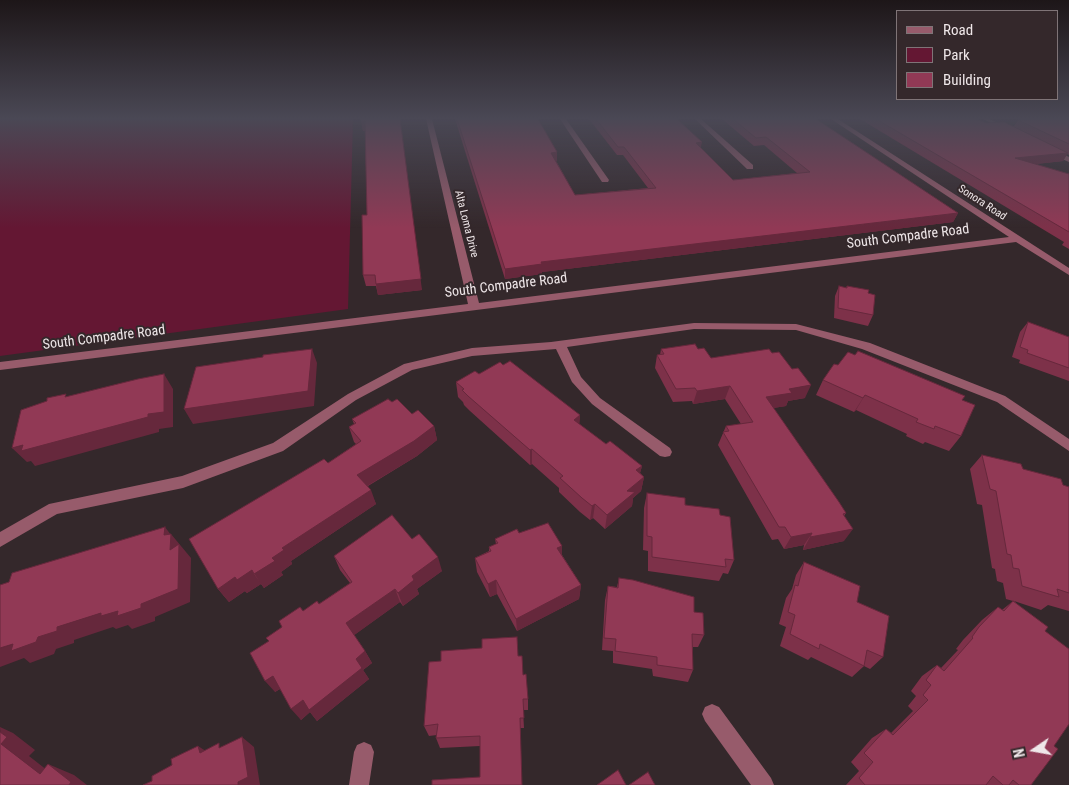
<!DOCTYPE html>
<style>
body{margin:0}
#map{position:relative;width:1069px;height:785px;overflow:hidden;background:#34282b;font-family:"Roboto Condensed",sans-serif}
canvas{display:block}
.legend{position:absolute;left:896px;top:10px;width:162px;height:90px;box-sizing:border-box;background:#34282b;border:1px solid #7f7477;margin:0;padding:6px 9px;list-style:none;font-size:15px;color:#efe7e9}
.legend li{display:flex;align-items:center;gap:10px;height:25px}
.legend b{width:25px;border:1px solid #7f7477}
.north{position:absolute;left:1009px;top:725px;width:50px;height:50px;-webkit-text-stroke:4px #34282b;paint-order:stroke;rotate:258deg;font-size:14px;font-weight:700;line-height:20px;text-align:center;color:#efe7e9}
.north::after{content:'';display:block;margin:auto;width:18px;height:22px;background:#efe7e9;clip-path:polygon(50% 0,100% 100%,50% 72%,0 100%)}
</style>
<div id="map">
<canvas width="1069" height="785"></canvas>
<ul class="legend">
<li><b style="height:6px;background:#975b6b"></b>Road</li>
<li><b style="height:14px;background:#641733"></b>Park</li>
<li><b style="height:14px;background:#913955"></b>Building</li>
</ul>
<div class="north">N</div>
</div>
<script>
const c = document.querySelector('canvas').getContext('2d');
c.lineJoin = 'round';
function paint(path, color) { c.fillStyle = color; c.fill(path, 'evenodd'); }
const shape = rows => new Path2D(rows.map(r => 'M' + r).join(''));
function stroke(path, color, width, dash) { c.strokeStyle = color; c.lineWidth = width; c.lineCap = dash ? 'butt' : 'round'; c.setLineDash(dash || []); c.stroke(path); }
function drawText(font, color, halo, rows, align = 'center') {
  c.font = font + ' "Roboto Condensed",sans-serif'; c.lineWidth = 4; c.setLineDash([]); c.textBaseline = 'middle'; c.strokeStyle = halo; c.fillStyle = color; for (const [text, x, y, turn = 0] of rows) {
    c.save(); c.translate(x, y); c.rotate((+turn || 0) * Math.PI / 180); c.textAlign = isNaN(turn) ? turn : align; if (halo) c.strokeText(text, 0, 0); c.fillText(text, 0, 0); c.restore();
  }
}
paint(shape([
 [0,119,353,119,348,309,0,356]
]), '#641733');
paint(shape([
 [694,323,796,324,870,343,1005,396,1069,439,1069,451,997,402,862,349,796,330,694,329,567,347,581,377,600,398,670,448,672,452,670,456,665,457,660,456,592,404,572,382,556,349,472,356,412,370,356,400,283,451,183,488,57,514,0,547,0,532,49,504,182,476,273,443,348,394,404,364,472,348,551,342,694,323],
 [712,704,719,707,771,778,774,785,751,785,705,721,702,714,705,707,712,704],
 [364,742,371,745,374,752,369,785,349,785,354,752,357,745,364,742]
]), '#975b6b');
paint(shape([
 [426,119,432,119,479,303,1009,237,831,119,838,119,1069,268,1069,275,1016,242,0,370,0,362,468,304,426,119],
 [560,119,566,119,609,180,608,182,602,182,560,119],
 [695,119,701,119,753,165,753,169,747,169,695,119],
 [983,119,990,119,1011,130,1006,131,983,119],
 [1048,149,1054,149,1069,157,1069,162,1048,153,1048,149]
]), '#975b6b');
paint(shape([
 [361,119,422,290,378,295,376,286,366,286,363,275,367,215,365,131,363,131],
 [455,119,538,119,557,152,557,161,556,161,575,195,648,188,623,155,617,155,589,119,677,119,701,148,733,180,797,173,764,145,754,146,722,119,816,119,958,213,953,222,542,272,542,274,505,279],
 [860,119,976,119,986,123,1014,126,1018,120,1069,119,1069,155,1067,154,1063,161,1035,164,1069,174,1069,249,1062,245,1064,242],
 [839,286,846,288,847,286,868,293,873,315,868,326,834,318,835,296],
 [1028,322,1069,337,1069,381,1019,363,1020,360,1012,357,1020,332],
 [661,349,698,349,711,358,805,398,788,401,786,406,773,408,846,513,844,516,844,541,803,550,804,545,784,549,778,539,772,540,718,445,726,426,741,424,725,399,693,404,692,401,673,402,655,368,657,355,660,355],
 [503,365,580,415,579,424,606,444,642,466,640,473,644,477,641,491,633,498,632,506,605,529,593,518,590,520,580,512,559,492,559,488,532,464,530,465,470,411,464,405,463,402,458,397,456,382],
 [838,365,962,400,961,436,949,451,925,442,923,444,906,436,907,434,856,410,854,412,816,395,823,380],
 [392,402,434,426,437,440,417,456,368,486,376,504,291,561,292,564,281,572,283,575,264,588,261,584,247,593,245,591,229,602,218,589,328,463,356,444,354,442,349,427,354,424,352,419],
 [982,455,1023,469,1063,485,1069,487,1069,611,1048,605,1041,610,1014,601,1045,631,1054,746,1031,785,846,785,859,771,851,762,872,738,886,729,891,733,913,711,908,706,916,696,911,691,922,676,937,665,941,668,958,650,956,649,963,640,982,620,998,607,1002,610,1013,601,1006,599,1003,583,997,581,995,569,992,568,982,505,977,504,970,469],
 [647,493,720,515,734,560,728,574,723,573,719,581,648,571,648,551,643,550,644,508],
 [519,533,562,546,562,555,581,585,579,599,517,631,497,594,490,597,477,572,475,558,489,551,489,547,496,544,495,539],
 [412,539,442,571,417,589,419,594,403,606,400,602,354,635,365,651,372,663,363,670,369,679,317,721,310,712,301,720,280,689,275,692,269,641,303,611,319,604,350,583,340,570,334,556],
 [804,562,857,602,883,657,870,669,864,666,852,677,811,657,808,660,780,646,786,627,779,624,786,598,792,589,796,575],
 [619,578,694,612,704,635,698,647,693,647,693,670,688,682,653,676,652,669,613,663,613,651,602,650,605,600,608,586,617,587],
 [518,656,528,699,528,710,523,710,524,728,520,728,480,777,480,746,440,748,436,738,437,735,429,736,424,726]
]), '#7d3149');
paint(shape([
 [400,119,422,290,378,295,376,284],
 [365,121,367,130,363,131,361,122],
 [702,142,700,151,696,143],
 [557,152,557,161,551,161,551,153],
 [1068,153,1063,161,1010,167,1015,158],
 [958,213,953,222,542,272,542,274,505,279,505,269,541,262],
 [312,349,317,363,314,406,193,424,184,409],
 [164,374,173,389,173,427,159,429,159,432,35,466,31,461,27,462,12,448,148,414],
 [811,385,805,398,788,401,786,406,761,410,766,397,789,389],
 [730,386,725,399,693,404,697,391],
 [865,395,856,410,854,412,863,398],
 [580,415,579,430,574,420],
 [434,426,437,440,417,456,362,489,357,475],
 [532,449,532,464,530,465,530,450],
 [642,466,638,480,636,470],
 [644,477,641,491,633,498,632,506,605,529,607,515,627,491],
 [371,490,376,504,291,561,292,564,281,572,283,575,264,588,254,574,282,548],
 [595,504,593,518,590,520,592,506],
 [165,527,171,535,171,534,191,558,190,602,155,617,155,621,132,629,128,625,116,629,113,627,74,640,74,643,56,649,54,654,30,663,24,658,0,667,0,648,38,637,57,627,101,613,118,611,141,604,170,550,164,535],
 [853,529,844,541,803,550,810,537],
 [812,533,804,545,784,549,791,537],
 [562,546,562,560,557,548],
 [438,557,442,571,417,589,419,594,403,606,398,593,412,576],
 [252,570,261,584,247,593,245,591,229,602,218,589,235,577],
 [496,580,497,594,490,597,488,584],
 [581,585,579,599,517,631,516,619],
 [395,589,400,602,353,636,346,623],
 [365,651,372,663,363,670,369,679,317,721,310,712,301,720,291,709],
 [273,676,283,687,275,692,265,681],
 [0,727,13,733,35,750,29,756,66,785,40,774,1,744],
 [242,737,254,747,260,785,238,785],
 [198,746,212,755,200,753],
 [48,764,74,775,87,785,69,785]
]), '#66283c');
const building = shape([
 [361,119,400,119,421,279,376,284,375,275,363,275,362,215,367,215,365,121,361,122,361,119],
 [457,119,538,119,557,152,551,153,575,195,656,188,624,147,618,147,596,119,677,119,702,142,696,143,733,180,810,172,766,137,756,138,733,119,816,119,958,213,541,262,542,264,505,269,457,119],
 [876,119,976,119,986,123,1004,122,1068,153,1015,158,1069,174,1069,232,876,119],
 [1034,119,1069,119,1069,144,1018,120,1034,119],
 [839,286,847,288,847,286,869,290,868,293,875,295,873,315,838,308,839,286],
 [1028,322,1069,337,1069,368,1027,353,1028,350,1020,347,1028,322],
 [695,344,698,349,704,348,711,358,769,349,772,353,779,352,792,369,798,368,811,385,789,389,792,393,766,397,839,502,846,513,843,514,853,529,810,537,812,533,791,537,785,527,779,527,723,432,729,431,726,426,753,422,730,386,697,391,695,388,676,389,657,355,664,354,661,349,695,344],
 [312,349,308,391,184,409,196,367,263,357,263,355,312,349],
 [858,351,965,396,962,400,975,405,961,436,935,426,934,429,916,422,918,419,865,395,863,398,823,380,834,364,838,365,848,352,855,355,858,351],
 [510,361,580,415,574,420,606,444,610,441,642,466,636,470,644,477,627,491,635,492,607,515,595,504,592,506,582,498,560,478,563,476,532,449,530,450,468,396,462,390,464,389,456,382,475,371,479,374,500,362,503,365,510,361],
 [164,374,164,412,148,414,148,417,21,451,23,445,12,448,21,410,47,401,47,398,66,394,65,397,138,379,164,374],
 [388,399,392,402,397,399,412,414,418,410,434,426,414,441,357,475,371,490,282,548,284,550,272,558,275,561,254,574,252,570,237,580,235,577,218,589,189,539,324,459,328,463,361,441,349,427,356,423,352,419,388,399],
 [982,455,1021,464,1023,469,1061,479,1063,485,1069,487,1069,593,1057,589,1059,597,1022,586,1019,569,1013,568,1011,555,1007,554,996,491,990,489,982,455],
 [647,493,685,498,685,505,719,509,720,515,730,517,734,560,725,559,726,567,652,557,652,537,647,536,647,493],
 [392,515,412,539,419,534,438,557,412,576,414,580,398,593,395,589,346,623,365,651,356,659,362,668,309,710,303,700,291,709,273,676,265,681,250,653,269,641,266,638,282,627,279,621,300,607,303,611,317,601,319,604,352,582,334,556,392,515],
 [548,523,562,546,557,548,581,585,516,619,496,580,488,584,475,558,491,551,489,547,498,543,495,539,517,529,519,533,548,523],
 [165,527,164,535,171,534,170,550,179,544,178,589,141,604,141,608,117,616,118,611,101,616,101,613,57,627,57,631,38,637,36,642,11,651,13,644,0,648,0,585,9,582,12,573,165,527],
 [804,562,860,586,857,602,889,616,883,657,867,650,864,666,820,644,819,649,790,634,795,615,788,612,795,585,798,586,804,562],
 [619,578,633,580,694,597,694,612,703,613,704,635,692,634,693,670,657,665,657,657,615,651,616,639,604,638,608,586,618,588,619,578],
 [1013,601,1048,627,1045,631,1069,649,1069,724,1054,746,1058,749,1031,785,1019,785,1013,780,1009,785,1003,785,993,776,986,785,865,785,859,778,873,762,864,753,886,729,893,735,928,700,923,695,931,685,926,680,937,665,944,671,973,638,972,637,979,627,998,607,1004,611,1013,601],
 [517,637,518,656,522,656,523,675,526,674,528,699,523,699,524,718,520,718,522,785,432,785,432,780,480,777,480,736,436,738,438,724,424,726,429,662,441,661,441,651,482,648,482,639,517,637],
 [0,732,7,737,1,744,40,774,48,764,71,782,69,785,0,785,0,732],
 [242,737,248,777,238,782,238,785,143,785,152,781,152,776,172,765,171,759,198,746,200,753,219,743,219,748,242,737],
 [618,770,626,785,597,785,618,770],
 [648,772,655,785,629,785,648,772]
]);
paint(building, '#913955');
stroke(building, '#66283c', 1);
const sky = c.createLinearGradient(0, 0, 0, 228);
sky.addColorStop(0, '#1d1618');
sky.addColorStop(0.52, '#4a4855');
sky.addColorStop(1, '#4a485500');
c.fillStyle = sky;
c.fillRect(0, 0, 1069, 228);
drawText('11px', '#efe7e9', '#34282b', [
 ["Sonora Road",982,203,33],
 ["Alta Loma Drive",466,224,76]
]);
drawText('14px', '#efe7e9', '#34282b', [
 ["South Compadre Road",908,237,-7],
 ["South Compadre Road",506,286,-7],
 ["South Compadre Road",104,338,-7]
]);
</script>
